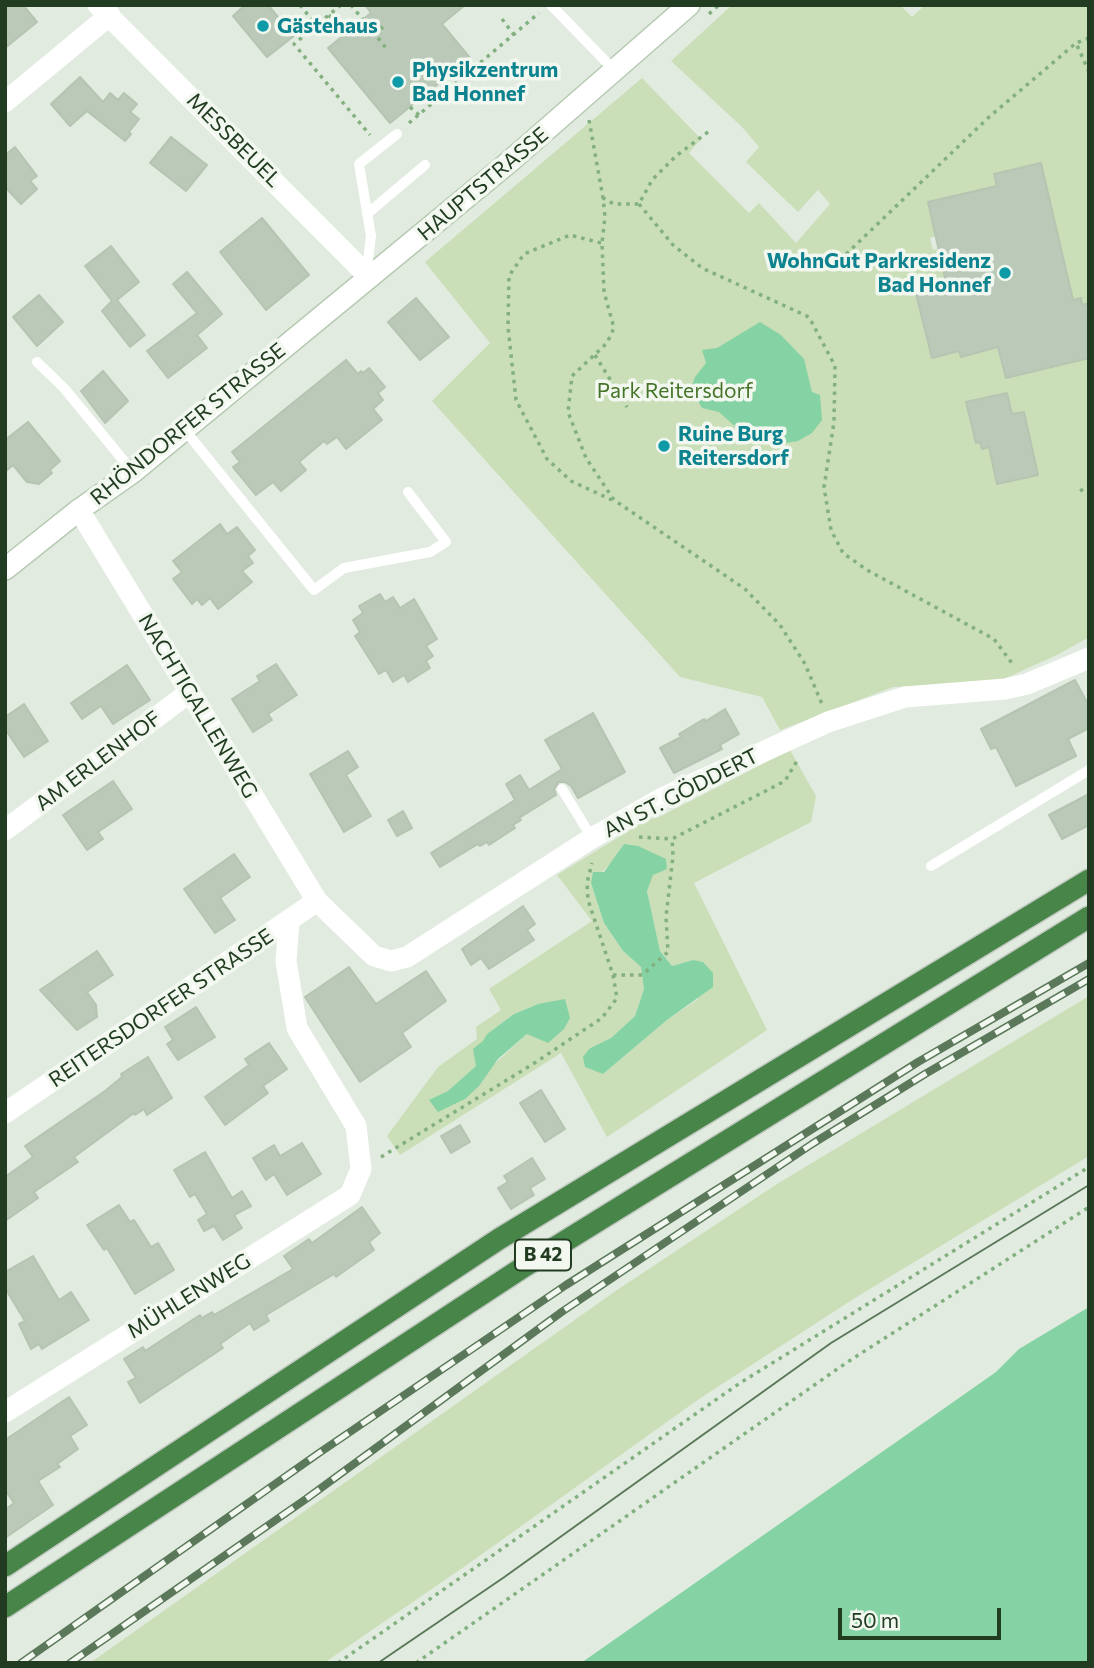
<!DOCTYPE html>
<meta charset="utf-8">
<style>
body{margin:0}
#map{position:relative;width:1094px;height:1668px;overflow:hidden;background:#e2ebe0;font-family:Commissioner,sans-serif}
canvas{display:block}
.frame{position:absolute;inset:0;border:7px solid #213c20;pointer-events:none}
.scale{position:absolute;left:838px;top:1608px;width:163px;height:32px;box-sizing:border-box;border:4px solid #213c20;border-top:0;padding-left:9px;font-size:21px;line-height:24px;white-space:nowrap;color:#213c20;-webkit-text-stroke:5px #f2f8f0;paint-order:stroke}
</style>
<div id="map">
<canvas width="1094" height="1668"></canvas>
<div class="frame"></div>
<div class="scale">50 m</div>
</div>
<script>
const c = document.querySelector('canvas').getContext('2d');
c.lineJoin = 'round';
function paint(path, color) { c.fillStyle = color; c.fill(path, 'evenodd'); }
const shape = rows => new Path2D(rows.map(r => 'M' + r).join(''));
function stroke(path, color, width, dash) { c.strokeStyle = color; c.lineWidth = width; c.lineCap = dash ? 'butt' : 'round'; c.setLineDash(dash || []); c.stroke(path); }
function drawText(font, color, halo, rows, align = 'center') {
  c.font = font + ' Commissioner,sans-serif'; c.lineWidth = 7; c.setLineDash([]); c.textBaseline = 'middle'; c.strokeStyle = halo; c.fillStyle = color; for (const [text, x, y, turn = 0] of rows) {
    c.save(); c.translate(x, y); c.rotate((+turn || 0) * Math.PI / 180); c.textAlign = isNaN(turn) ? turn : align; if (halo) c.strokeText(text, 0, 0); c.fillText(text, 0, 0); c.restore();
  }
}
paint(shape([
 [732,5,900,5,912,17,925,5,1089,5,1089,303,1082,305,1080,299,1064,303,1068,278,1041,163,995,174,997,186,928,202,936,236,930,238,933,250,938,249,946,282,916,290,932,358,959,351,961,356,998,347,1006,378,1089,358,1089,637,1059,654,997,682,893,687,780,730,762,697,680,677,432,401,490,343,425,262,642,78,701,139,689,153,749,213,759,203,796,243,830,204,818,190,798,212,746,162,759,147,742,127,671,61],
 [967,402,1011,414,1024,412,1038,475,997,484,989,447,982,448,980,442,976,443],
 [790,750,816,796,811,822,694,883,767,1030,607,1137,561,1053,400,1155,387,1136,438,1067,477,1039,476,1027,501,1010,489,989,592,921,557,875,648,819,659,817],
 [623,845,653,874,647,891,660,951,672,966,693,960,698,999,667,1020,603,1074,589,1048,611,1038,635,1016,644,989,641,967,623,951,604,923,591,883,615,859],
 [538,1004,527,1034,490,1068,479,1086,429,1100,448,1092,476,1066,487,1034,514,1014],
 [1089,996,1089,1156,855,1298,699,1399,471,1562,324,1663,90,1663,617,1290,777,1184]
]), '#cadeb7');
paint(shape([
 [760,322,781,335,804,359,812,392,820,395,822,420,812,433,798,441,779,444,750,436,738,429,719,412,702,408,694,394,692,386,695,377,706,363,702,350,717,348],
 [624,844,638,846,666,859,667,869,653,875,647,891,660,951,672,966,693,960,703,962,713,973,713,987,667,1020,603,1074,585,1067,583,1057,590,1048,611,1038,635,1016,644,989,641,967,623,951,604,923,591,883,593,872,604,872],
 [565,999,570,1018,564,1029,548,1043,527,1034,498,1059,479,1086,465,1099,438,1112,429,1100,448,1091,476,1066,473,1049,483,1041,487,1034,514,1014,538,1004],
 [1089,1307,1089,1663,581,1663,996,1372,1019,1349]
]), '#85d3a4');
const building = shape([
 [5,5,23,5,37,22,5,48,5,5],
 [245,5,268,5,294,36,267,57,233,16,245,5],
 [365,5,465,5,442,24,470,58,390,123,328,48,371,13,365,5],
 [80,77,103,102,110,93,118,100,124,93,137,104,130,112,139,119,129,132,131,134,125,141,87,111,70,126,51,104,80,77],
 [171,137,207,165,186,191,150,163,171,137],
 [15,147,37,176,30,181,37,189,21,204,5,187,5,155,15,147],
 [1041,163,1073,300,1081,298,1082,305,1089,303,1089,358,1006,378,998,347,961,357,959,351,932,358,915,290,946,282,928,202,997,186,994,174,1041,163],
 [262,218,309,275,266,310,220,252,262,218],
 [111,246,139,282,117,300,145,335,130,347,102,311,112,301,85,266,111,246],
 [187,272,222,314,197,335,207,348,168,378,147,351,197,313,173,284,187,272],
 [39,295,63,322,37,346,13,317,39,295],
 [416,298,449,337,420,360,388,322,416,298],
 [346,360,358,374,361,371,363,373,369,368,385,387,378,393,383,400,373,409,382,420,346,449,337,437,327,444,324,441,299,462,306,470,281,491,273,482,256,495,233,467,240,462,232,452,346,360],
 [103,371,128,401,105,423,81,391,103,371],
 [1007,393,1012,414,1024,412,1038,475,997,484,989,447,982,449,980,442,976,443,966,402,1007,393],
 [28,422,60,461,50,470,52,473,39,484,27,482,13,465,5,472,5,440,28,422],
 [220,524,227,534,237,527,255,550,248,556,253,563,242,571,252,582,218,609,210,598,202,605,197,599,192,604,173,579,182,572,173,561,220,524],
 [380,594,385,602,393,597,400,608,414,599,437,639,426,646,433,656,426,661,430,668,408,682,404,675,393,682,386,670,379,674,355,636,360,632,353,620,363,613,359,606,380,594],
 [276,664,297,695,268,714,272,720,253,732,232,699,260,681,257,676,276,664],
 [127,665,150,700,113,724,101,706,82,719,71,703,127,665],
 [1075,680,1089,706,1089,728,1068,739,1076,756,1016,786,996,747,991,749,981,729,1075,680],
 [24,704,48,741,24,757,5,729,5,717,24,704],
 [725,709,739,734,720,745,722,749,674,773,660,748,681,737,679,734,704,719,706,721,725,709],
 [593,713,625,772,578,798,571,786,565,782,559,782,554,789,556,795,519,818,521,820,513,825,515,828,489,845,487,842,480,846,478,844,440,867,431,853,515,800,506,784,520,775,529,790,562,769,545,740,593,713],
 [348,751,358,767,346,775,371,816,344,832,310,774,348,751],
 [113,781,132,809,98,832,103,839,87,850,63,815,113,781],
 [1089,794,1089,825,1062,839,1049,815,1089,794],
 [403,811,412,828,397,836,388,820,403,811],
 [234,854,250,877,220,898,235,920,215,933,184,889,234,854],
 [523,906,535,924,527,930,534,940,489,969,481,958,471,965,462,949,523,906],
 [97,951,113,975,87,992,96,1005,97,1017,77,1030,40,990,97,951],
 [349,967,376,1004,426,971,446,1001,402,1033,411,1047,360,1082,305,997,349,967],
 [196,1007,215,1037,178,1060,167,1044,173,1040,165,1027,196,1007],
 [269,1043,287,1069,263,1086,268,1093,225,1125,205,1097,249,1065,245,1059,269,1043],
 [148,1057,172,1098,147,1115,144,1109,135,1115,134,1113,74,1157,78,1162,34,1192,38,1198,5,1221,5,1177,33,1157,25,1146,105,1091,122,1077,121,1074,148,1057],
 [541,1090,565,1129,545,1142,520,1103,541,1090],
 [460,1125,470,1142,451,1153,441,1136,460,1125],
 [302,1143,321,1174,287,1195,274,1174,266,1180,253,1158,274,1145,280,1156,302,1143],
 [205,1152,232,1198,242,1191,251,1206,234,1215,242,1228,223,1240,214,1226,204,1231,198,1220,207,1214,195,1194,190,1197,174,1170,205,1152],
 [532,1158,545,1179,530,1188,534,1195,511,1209,498,1188,508,1182,504,1176,532,1158],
 [119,1205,130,1222,134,1220,151,1247,158,1243,174,1270,135,1294,107,1248,104,1250,87,1225,119,1205],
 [362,1207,380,1233,369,1242,374,1250,336,1277,334,1274,266,1315,269,1321,254,1330,250,1323,220,1344,223,1348,140,1403,128,1382,136,1378,124,1359,143,1347,145,1351,200,1315,202,1318,212,1312,214,1315,293,1269,284,1256,309,1239,312,1243,362,1207],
 [33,1256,59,1300,71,1292,89,1320,42,1349,39,1344,31,1349,19,1324,25,1321,5,1288,5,1272,33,1256],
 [69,1397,87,1425,70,1436,78,1449,57,1464,60,1467,38,1481,53,1505,5,1538,5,1510,14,1503,5,1490,5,1440,69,1397]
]);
paint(building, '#bbc9b8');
stroke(building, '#b5c5b2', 2);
const secondary = shape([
 [5,569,79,510,133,472,508,163,689,5]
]);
const trunk = shape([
 [5,1566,499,1239,1089,880],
 [5,1607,525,1266,1089,917]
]);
stroke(secondary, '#b6cbb2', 24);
stroke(trunk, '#c1c8c1', 24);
stroke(shape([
 [300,5,317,26],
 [341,5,294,44,370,135],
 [351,5,386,48],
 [709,14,719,5],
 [329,15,345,34],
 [502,19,514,35],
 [374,34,383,27],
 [1089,38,1076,43,1089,72],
 [410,107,419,115],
 [589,120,603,198],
 [409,123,539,13],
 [708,132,676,156,652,180,639,204,614,204,603,198,605,217,602,243,604,292,614,328,607,343,572,376,568,412,586,458,614,500,745,589,780,625,805,664,822,704],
 [639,204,673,245,702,268,809,317,835,366,834,422,824,487,831,530,843,553,867,570,994,639,1014,666],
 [601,243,570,235,524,254,509,276,508,327,516,400,547,459,571,481,612,500],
 [840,260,988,118,1076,43],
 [595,355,627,407],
 [1080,491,1089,486],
 [639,837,672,839],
 [613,975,642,975,668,952,666,917,673,856,672,839,785,781,797,761],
 [381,1157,533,1064,602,1018,617,998,613,975,588,900,587,883,592,863],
 [338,1663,740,1383,1089,1167],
 [416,1663,846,1363,1089,1207]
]), '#82b07f', 3.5, [3.5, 5]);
stroke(shape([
 [551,5,615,71],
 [367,214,425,165],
 [369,274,368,260,371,236,359,164,397,134],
 [37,362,64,388,133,472],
 [184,429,314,590,344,568,430,552,446,542,408,492],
 [562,789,592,838],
 [931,866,1089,770]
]), '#fff', 10);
stroke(shape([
 [98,5,369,277],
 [5,102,110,15],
 [79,510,317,901,374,956,391,961,407,957,592,838,662,798,828,722,905,697,1005,689,1027,684,1089,658],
 [5,830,190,692],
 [5,1113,317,901],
 [5,1412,350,1195,361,1169,356,1126,297,1028,286,961,289,921]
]), '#fff', 21);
stroke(secondary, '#fff', 21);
stroke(trunk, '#478648', 21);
stroke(shape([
 [378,1663,503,1578,831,1343,1089,1185]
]), '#5b785a', 2);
const rail = shape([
 [21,1663,319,1453,566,1285,918,1062,1089,963],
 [70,1663,306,1499,563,1311,812,1144,925,1074,1089,979]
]);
stroke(rail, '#5b785a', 8);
stroke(rail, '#f2f8f0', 5, [16]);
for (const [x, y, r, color] of [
 [263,26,7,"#0f9aa8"],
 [398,82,7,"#0f9aa8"],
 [1005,273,7,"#0f9aa8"],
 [664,446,7,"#0f9aa8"]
]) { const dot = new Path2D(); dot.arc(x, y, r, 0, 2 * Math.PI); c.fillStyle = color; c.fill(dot); stroke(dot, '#f2f8f0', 2.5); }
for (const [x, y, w] of [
 [543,1255,56]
]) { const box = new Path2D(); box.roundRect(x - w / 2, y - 15.5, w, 31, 5); c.fillStyle = '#f2f8f0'; c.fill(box); stroke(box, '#213c20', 2); }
drawText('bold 19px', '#213c20', null, [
 ["B 42",543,1255]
]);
drawText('bold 21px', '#0d838f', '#f2f8f0', [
 ["Gästehaus",277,26],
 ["Physikzentrum",412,70],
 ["Bad Honnef",412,94],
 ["WohnGut Parkresidenz",991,261,"right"],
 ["Bad Honnef",991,285,"right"],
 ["Ruine Burg",678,434],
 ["Reitersdorf",678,458]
], 'left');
drawText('21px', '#213c20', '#f2f8f0', [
 ["MESSBEUEL",234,140,45],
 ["HAUPTSTRASSE",483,184,-40],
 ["RHÖNDORFER STRASSE",188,424,-39],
 ["NACHTIGALLENWEG",198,706,59],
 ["AM ERLENHOF",98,761,-37],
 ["AN ST. GÖDDERT",681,793,-27],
 ["REITERSDORFER STRASSE",161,1008,-34],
 ["MÜHLENWEG",189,1296,-32]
]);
drawText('21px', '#457429', '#f2f8f0', [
 ["Park Reitersdorf",675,391]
]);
</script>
